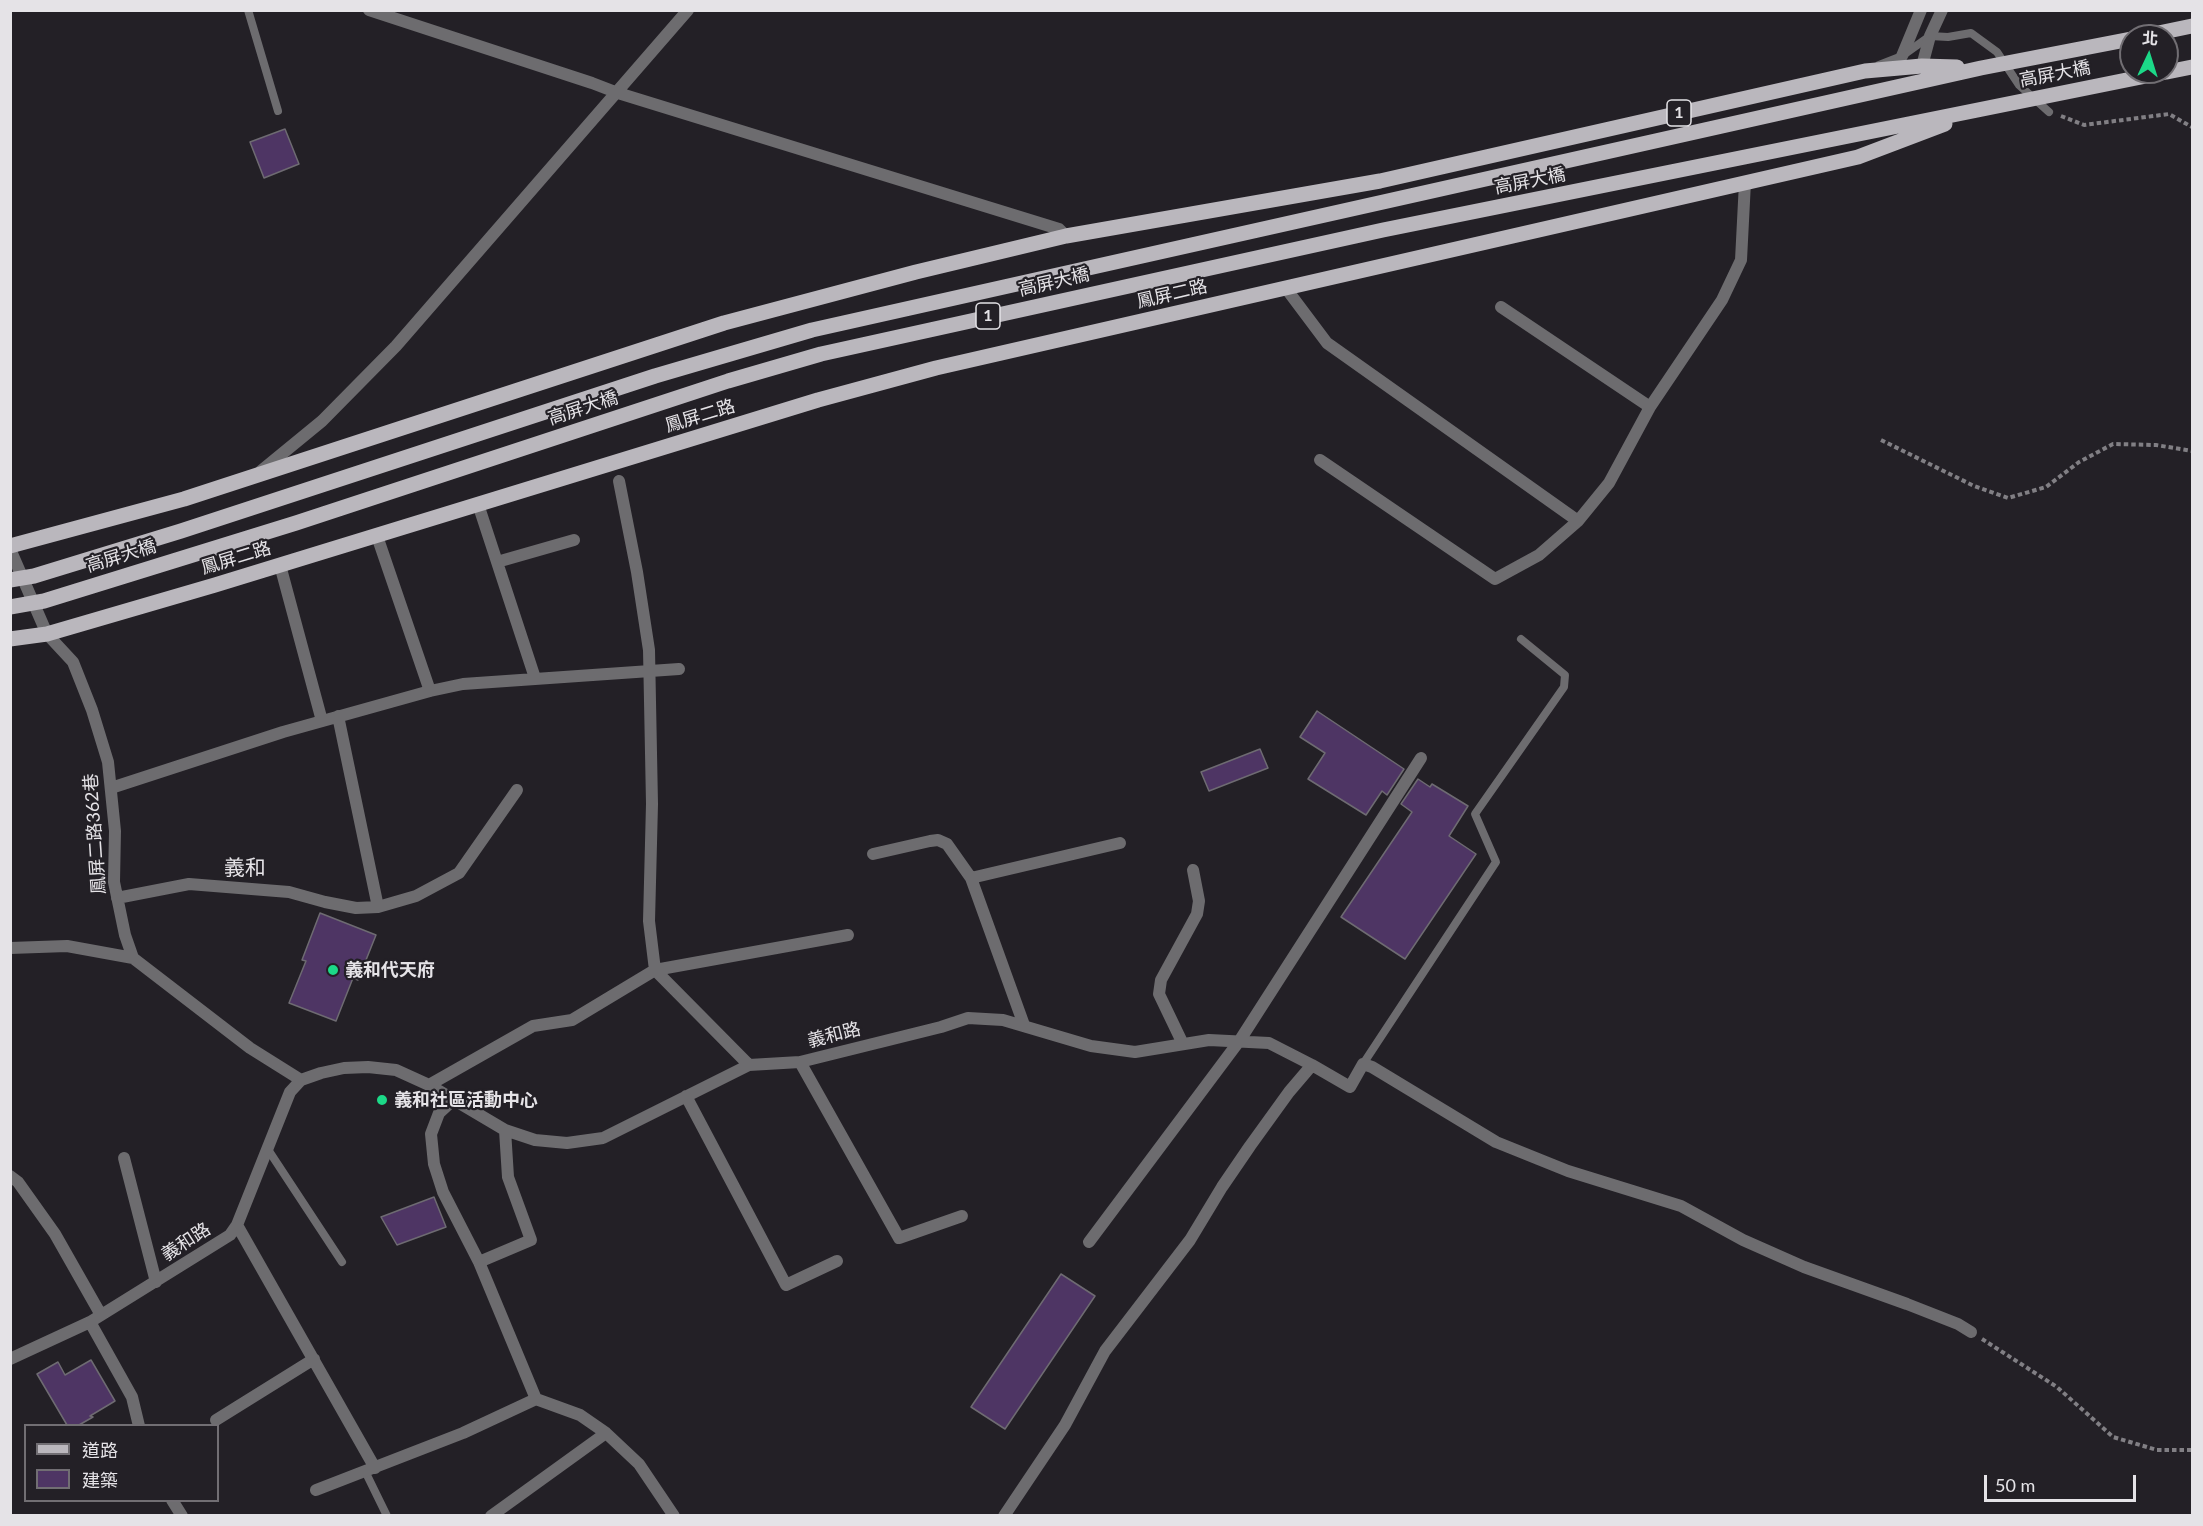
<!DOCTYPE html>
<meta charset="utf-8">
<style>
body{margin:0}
#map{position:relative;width:2203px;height:1526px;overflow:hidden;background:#232026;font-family:Lato,"Noto Sans TC",sans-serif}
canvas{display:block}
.frame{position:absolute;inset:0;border:12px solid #e5e3e7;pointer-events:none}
.legend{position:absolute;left:24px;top:1424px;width:195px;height:78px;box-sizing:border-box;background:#232026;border:2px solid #716e73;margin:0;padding:8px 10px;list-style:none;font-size:18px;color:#e5e3e7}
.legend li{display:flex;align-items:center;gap:12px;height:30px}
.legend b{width:30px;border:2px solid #716e73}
.north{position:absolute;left:2119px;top:24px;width:60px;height:60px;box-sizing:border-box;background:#232026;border:2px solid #716e73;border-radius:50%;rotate:4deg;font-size:16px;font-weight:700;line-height:24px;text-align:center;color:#e5e3e7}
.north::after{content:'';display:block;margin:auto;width:21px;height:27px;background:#1cd988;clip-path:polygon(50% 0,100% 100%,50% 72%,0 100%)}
.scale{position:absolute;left:1984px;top:1475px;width:152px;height:27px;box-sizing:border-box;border:3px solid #e5e3e7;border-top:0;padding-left:8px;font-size:18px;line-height:21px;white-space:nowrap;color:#e5e3e7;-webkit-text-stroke:4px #232026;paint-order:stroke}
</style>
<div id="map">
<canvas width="2203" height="1526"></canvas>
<div class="frame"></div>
<ul class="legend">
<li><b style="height:8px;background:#bab7bd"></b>道路</li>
<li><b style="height:16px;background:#4e3564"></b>建築</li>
</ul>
<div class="north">北</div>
<div class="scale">50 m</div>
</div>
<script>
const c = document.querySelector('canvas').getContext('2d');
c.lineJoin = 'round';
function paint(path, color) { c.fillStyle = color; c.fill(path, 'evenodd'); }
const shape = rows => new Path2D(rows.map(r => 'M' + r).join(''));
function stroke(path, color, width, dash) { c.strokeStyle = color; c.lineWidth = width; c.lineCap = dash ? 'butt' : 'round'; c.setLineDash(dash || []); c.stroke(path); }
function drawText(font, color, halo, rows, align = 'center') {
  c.font = font + ' Lato,"Noto Sans TC",sans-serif'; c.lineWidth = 4.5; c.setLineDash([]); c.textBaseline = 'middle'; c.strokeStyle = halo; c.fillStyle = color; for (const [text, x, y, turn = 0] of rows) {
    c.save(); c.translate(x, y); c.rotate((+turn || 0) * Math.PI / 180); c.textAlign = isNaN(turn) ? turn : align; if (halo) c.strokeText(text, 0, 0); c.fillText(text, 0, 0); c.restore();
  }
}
const building = shape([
 [285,129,299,164,264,178,250,142,285,129],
 [1317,711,1404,769,1387,795,1382,791,1366,815,1308,779,1325,753,1300,737,1317,711],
 [1260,749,1268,768,1209,791,1201,772,1260,749],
 [1418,779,1430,787,1432,784,1468,806,1449,836,1476,854,1405,959,1341,917,1412,812,1401,804,1418,779],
 [320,913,376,935,358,980,353,978,336,1021,289,1003,306,961,302,960,320,913],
 [434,1197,446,1227,397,1245,381,1217,434,1197],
 [1061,1274,1095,1296,1005,1429,971,1407,1061,1274],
 [91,1360,115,1401,90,1416,93,1417,79,1425,67,1425,37,1374,58,1362,65,1375,91,1360]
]);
paint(building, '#4e3564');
stroke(building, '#6e6b72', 1.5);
stroke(shape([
 [2061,116,2084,125,2169,114,2192,127],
 [1881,440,1974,486,2008,498,2046,487,2079,462,2113,444,2156,445,2192,451],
 [1982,1339,2057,1387,2113,1437,2157,1450,2192,1450]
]), '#817f84', 4, [4.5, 3]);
stroke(shape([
 [248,10,278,111],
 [1879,65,1902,56,1930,36,1948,37,1971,33,1997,52,2019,85,2049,112],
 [1363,1064,1496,862,1475,814,1564,687,1565,675,1521,639],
 [267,1148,342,1262],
 [365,1471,387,1516]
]), '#6d6c6f', 8);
stroke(shape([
 [369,10,592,83,618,93,1059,229,1066,236],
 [1902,56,1921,10],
 [1922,66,1930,36,1942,10],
 [1285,287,1327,343,1578,521],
 [1501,307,1650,407],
 [1320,460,1495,579,1539,555,1578,521,1609,483,1650,407,1722,300,1741,260,1745,182],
 [261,471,322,421,396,346,688,10],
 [619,481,637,572,649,650,652,804,649,921,655,970,749,1065],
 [478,504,535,678],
 [377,536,430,691],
 [10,549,47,634,73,662,92,710,108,762,115,831,114,882,125,935,133,958],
 [497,562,574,540],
 [280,565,322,721],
 [338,716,378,907],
 [111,788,283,732,430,691,463,684,679,669],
 [873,854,930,841,938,840,947,844,971,878,1024,1025],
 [971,878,1120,843],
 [117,898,189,884,289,892,325,902,356,908,378,907,416,896,459,873,517,790],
 [10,948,67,946,133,958,250,1048,301,1080],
 [1183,1044,1159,994,1161,980,1197,914,1199,901,1193,870],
 [800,1062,899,1238,962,1216],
 [1312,1065,1350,1087,1363,1064,1372,1067,1496,1142,1568,1171,1681,1206,1743,1240,1804,1267,1907,1304,1958,1324,1971,1332],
 [429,1085,533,1026,572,1020,655,970,848,935],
 [686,1096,786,1285,837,1261],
 [453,1100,439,1113,431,1134,434,1164,443,1192,479,1262],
 [505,1130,508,1177,531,1240,479,1262,536,1399,580,1415,606,1433,639,1464,674,1516],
 [124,1158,156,1282],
 [10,1176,18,1182,55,1234,101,1315],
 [237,1225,375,1468],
 [1089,1242,1240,1040,1421,758],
 [90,1322,132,1397,139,1426],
 [10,1359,90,1322,230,1235,237,1225,290,1092,301,1080,321,1073,344,1068,368,1067,396,1070,429,1085,505,1130,535,1140,567,1143,603,1138,749,1065,800,1062,941,1027,968,1018,1003,1020,1091,1046,1135,1052,1209,1040,1269,1043,1312,1065,1289,1092,1250,1146,1222,1187,1190,1240,1105,1351,1065,1425,1004,1516],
 [216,1420,314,1359],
 [316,1490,463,1433,536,1399],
 [172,1500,182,1516],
 [491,1516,606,1433]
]), '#6d6c6f', 12);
stroke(shape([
 [2144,36,2192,26],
 [2167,72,2192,67],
 [10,546,184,499,724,323,916,272,1066,236,1380,181,1865,71,1922,66,1957,67],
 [10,580,34,576,181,531,655,376,812,330,1981,68,2131,39],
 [10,607,44,601,296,523,728,381,821,354,1383,230,2166,72],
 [10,639,47,634,215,585,818,400,936,368,1858,157,1945,124]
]), '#bab7bd', 15);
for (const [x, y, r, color] of [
 [333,970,6,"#1cd988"],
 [382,1100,6,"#1cd988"]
]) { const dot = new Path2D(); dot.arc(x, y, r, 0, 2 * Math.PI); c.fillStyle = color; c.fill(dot); stroke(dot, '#232026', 2); }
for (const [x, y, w] of [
 [1679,113,24],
 [988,316,24]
]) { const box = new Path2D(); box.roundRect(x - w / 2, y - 13, w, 26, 4.5); c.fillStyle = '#232026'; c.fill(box); stroke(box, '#e5e3e7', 1.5); }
drawText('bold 16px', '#e5e3e7', null, [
 ["1",1679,113],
 ["1",988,316]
]);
drawText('18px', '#e5e3e7', '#232026', [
 ["高屏大橋",2055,74,-11],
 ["高屏大橋",1530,181,-11],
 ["高屏大橋",1054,282,-13],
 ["鳳屏二路",1172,294,-13],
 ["高屏大橋",583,408,-18],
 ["鳳屏二路",700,416,-17],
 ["高屏大橋",121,556,-17],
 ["鳳屏二路",236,558,-17],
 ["鳳屏二路362巷",95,834,-94],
 ["義和路",834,1035,-14],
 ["義和路",186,1242,-33]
]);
drawText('bold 18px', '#e5e3e7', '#232026', [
 ["義和代天府",345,970],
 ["義和社區活動中心",394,1100]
], 'left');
drawText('21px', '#e5e3e7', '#232026', [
 ["義和",245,868]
]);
</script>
